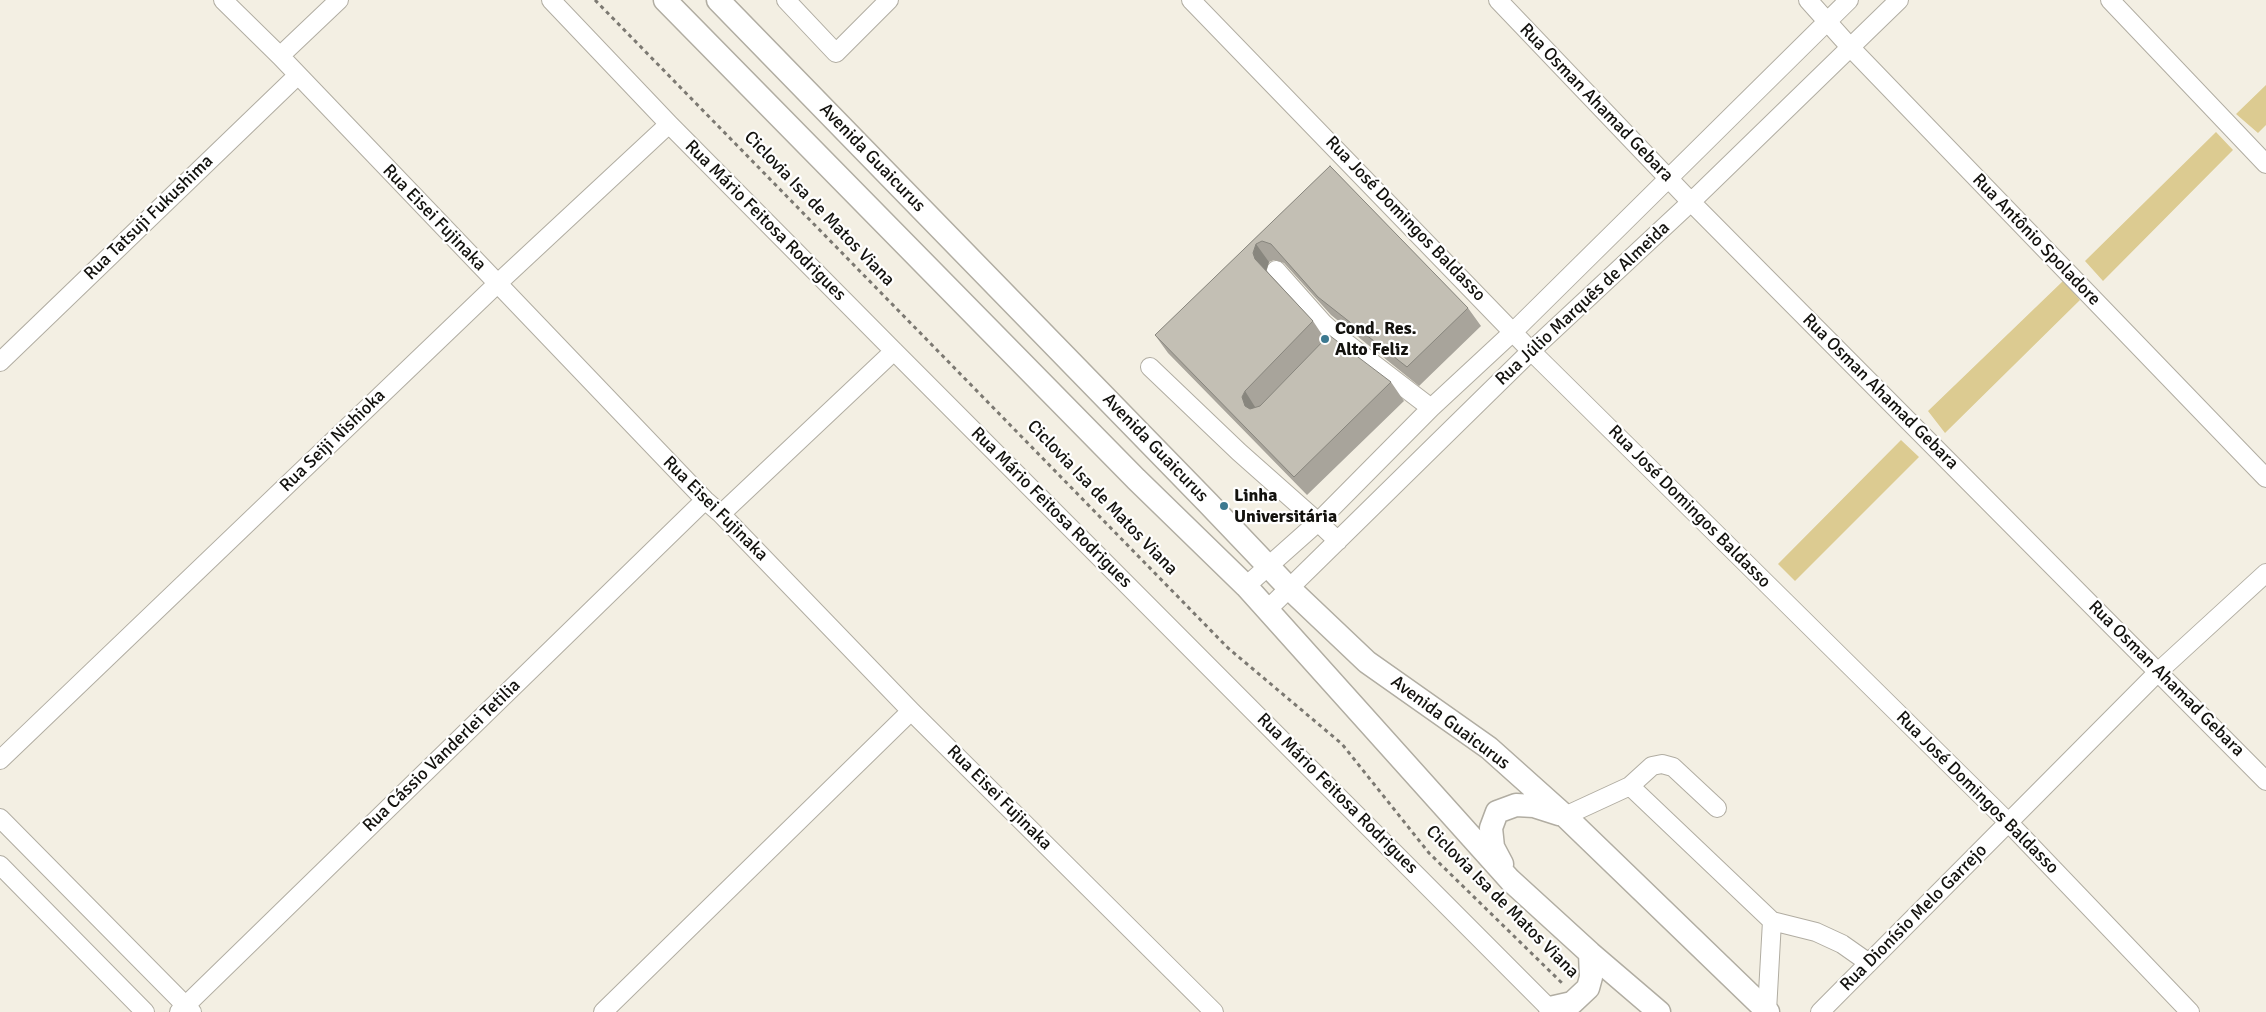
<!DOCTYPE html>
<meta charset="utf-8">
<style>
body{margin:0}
canvas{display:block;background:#f3efe3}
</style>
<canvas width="2266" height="1012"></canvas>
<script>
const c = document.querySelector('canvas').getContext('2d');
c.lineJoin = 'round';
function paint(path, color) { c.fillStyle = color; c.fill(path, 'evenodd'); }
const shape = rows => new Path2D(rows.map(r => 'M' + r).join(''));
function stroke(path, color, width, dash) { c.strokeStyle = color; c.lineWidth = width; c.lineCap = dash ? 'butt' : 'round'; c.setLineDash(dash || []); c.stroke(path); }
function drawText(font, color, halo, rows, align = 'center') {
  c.font = font + ' Signika,sans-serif'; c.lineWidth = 4.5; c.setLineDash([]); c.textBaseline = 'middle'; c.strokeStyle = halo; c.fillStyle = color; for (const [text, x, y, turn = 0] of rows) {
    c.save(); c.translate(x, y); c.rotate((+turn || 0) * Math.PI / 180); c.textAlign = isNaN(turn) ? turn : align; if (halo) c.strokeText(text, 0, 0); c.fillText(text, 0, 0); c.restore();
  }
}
paint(shape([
 [2266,85,2266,125,2258,133,2236,114],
 [2216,132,2233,150,2103,281,2085,261],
 [2063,281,2080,300,1945,433,1928,411],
 [1901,440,1919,457,1795,581,1778,564]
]), '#dccb91');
const minor = shape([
 [223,0,280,56,705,500,721,514,911,711,1214,1012],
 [551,0,669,124,894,351,1553,1012],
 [786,0,836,53,889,0],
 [1191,0,1531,351,2009,823,2190,1012],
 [1498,0,1691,202,2266,781],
 [1808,0,1850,47,2266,478],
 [2110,0,2266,164],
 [280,56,339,0],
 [1276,270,1323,323,1341,339,1431,408],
 [0,362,298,75],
 [1150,367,1239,452,1318,522,1338,541],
 [721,514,894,351],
 [1246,586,1318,522,1431,408,1514,331,1849,0],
 [1267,610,1531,351,1691,202,1899,0],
 [0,760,497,284,669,124],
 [1630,786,1772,921,1816,932,1842,944,1869,963],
 [1565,816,1630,786,1652,766,1662,764,1673,767,1717,808],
 [0,818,192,1012],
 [0,865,145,1012],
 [1767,1011,1772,921],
 [179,1012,705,500],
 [603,1012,911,711],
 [1820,1012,2159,671,2266,573]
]);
const major = shape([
 [665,0,1136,479,1246,586,1510,880,1590,953,1659,1012],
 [718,0,1208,503,1289,588,1367,662,1489,748,1565,816,1768,1012],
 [1502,864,1493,847,1491,828,1497,812,1516,805,1534,806,1559,814],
 [1550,1008,1572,1003,1588,988,1591,977,1590,953]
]);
stroke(minor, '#b1ada2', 20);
stroke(major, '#b1ada2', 25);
stroke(shape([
 [595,0,1228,648,1342,744,1429,853,1564,985]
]), '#7c7972', 3, [4, 4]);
stroke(minor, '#fff', 18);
stroke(major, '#fff', 22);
paint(shape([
 [1330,166,1468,308,1481,326,1419,386,1331,315,1284,263,1274,260,1269,262,1266,270,1313,321,1325,339,1391,382,1404,401,1307,495,1168,353,1155,335]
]), '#a8a49b');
paint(shape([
 [1256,244,1269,262,1266,272,1255,259,1253,253],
 [1245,391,1257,410,1255,415,1245,406,1242,397]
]), '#88867e');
const building = shape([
 [1330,166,1468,308,1407,367,1318,297,1271,244,1262,241,1256,244,1253,253,1255,259,1313,321,1245,391,1242,397,1245,406,1250,409,1260,406,1329,335,1391,382,1294,477,1155,335,1330,166]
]);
paint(building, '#c3bfb4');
stroke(building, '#88867e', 1);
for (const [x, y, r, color] of [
 [1325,339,5,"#3c7990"],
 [1224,506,5,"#3c7990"]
]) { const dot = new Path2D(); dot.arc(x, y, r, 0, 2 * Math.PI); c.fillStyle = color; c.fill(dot); stroke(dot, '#fff', 2); }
drawText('18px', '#13120e', '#fff', [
 ["Rua Osman Ahamad Gebara",1596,103,46],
 ["Avenida Guaicurus",872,158,46],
 ["Ciclovia Isa de Matos Viana",819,209,46],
 ["Rua Tatsuji Fukushima",149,218,-44],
 ["Rua Eisei Fujinaka",434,218,46],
 ["Rua José Domingos Baldasso",1405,219,46],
 ["Rua Mário Feitosa Rodrigues",765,221,45],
 ["Rua Antônio Spoladore",2036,240,46],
 ["Rua Júlio Marquês de Almeida",1583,304,-43],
 ["Rua Osman Ahamad Gebara",1880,392,45],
 ["Rua Seiji Nishioka",333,441,-44],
 ["Avenida Guaicurus",1155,448,46],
 ["Ciclovia Isa de Matos Viana",1102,498,46],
 ["Rua José Domingos Baldasso",1689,507,45],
 ["Rua Mário Feitosa Rodrigues",1051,508,45],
 ["Rua Eisei Fujinaka",715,509,45],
 ["Rua Osman Ahamad Gebara",2166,679,45],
 ["Avenida Guaicurus",1450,723,37],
 ["Rua Cássio Vanderlei Tetilia",442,756,-44],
 ["Rua José Domingos Baldasso",1977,793,45],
 ["Rua Mário Feitosa Rodrigues",1337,794,45],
 ["Rua Eisei Fujinaka",999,798,45],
 ["Ciclovia Isa de Matos Viana",1502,902,45],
 ["Rua Dionísio Melo Garrejo",1914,918,-45]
]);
drawText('bold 18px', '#13120e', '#fff', [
 ["Cond. Res.",1335,329],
 ["Alto Feliz",1335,350],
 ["Linha",1234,496],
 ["Universitária",1234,517]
], 'left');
</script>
